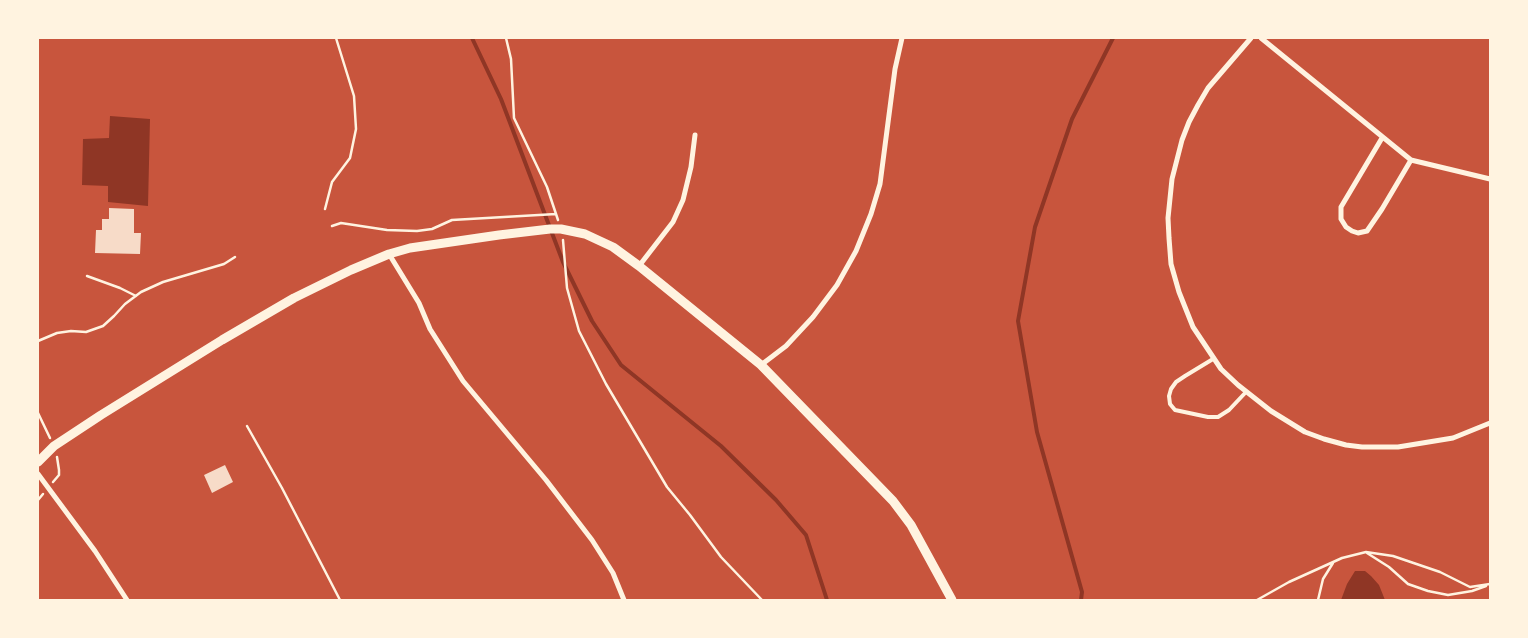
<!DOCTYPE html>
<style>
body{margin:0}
#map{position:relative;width:1528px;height:638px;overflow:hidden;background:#c8553d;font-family:Merriweather,serif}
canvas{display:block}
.frame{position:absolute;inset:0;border:39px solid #fff3e0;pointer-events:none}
</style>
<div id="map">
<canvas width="1528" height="638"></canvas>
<div class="frame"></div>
</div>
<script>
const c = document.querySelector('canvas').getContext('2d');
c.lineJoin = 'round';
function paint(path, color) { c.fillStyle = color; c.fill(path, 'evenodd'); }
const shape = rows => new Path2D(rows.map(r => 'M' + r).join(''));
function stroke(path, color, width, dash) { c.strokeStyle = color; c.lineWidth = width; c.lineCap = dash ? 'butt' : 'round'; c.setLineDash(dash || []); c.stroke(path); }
paint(shape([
 [110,116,150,119,148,206,108,202,108,186,82,185,83,139,109,138],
 [1355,571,1365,571,1371,576,1379,585,1385,600,1341,600,1347,584]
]), '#8f3625');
stroke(shape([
 [472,38,501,99,563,262,592,321,621,365,721,446,776,500,806,535,827,600],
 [1081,600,1082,592,1037,432,1018,321,1035,227,1072,119,1113,38]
]), '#8f3625', 4);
paint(shape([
 [109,208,134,209,134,233,141,233,140,254,95,253,96,230,102,230,102,219,109,219],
 [225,465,233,482,212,493,204,475]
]), '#f7dbc8');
stroke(shape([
 [506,38,511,59,514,118,547,187,558,220],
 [325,209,332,182,350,158,356,129,354,96,336,38],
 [332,226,341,223,387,230,417,231,432,229,452,220,556,214],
 [563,240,567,288,579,331,606,384,667,487,690,515,721,557,762,600],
 [87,276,120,288,136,296],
 [38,341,57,333,71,331,86,332,103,326,114,316,125,304,141,292,163,282,224,264,235,257],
 [38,413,50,438],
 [247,426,282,488,340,600],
 [53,482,59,475,59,470,57,457],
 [38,500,43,494],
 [1367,553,1389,567,1408,584,1428,591,1448,595,1472,591,1486,586],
 [1257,600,1289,582,1342,558,1366,552,1393,556,1440,572,1470,587,1490,584],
 [1318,600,1323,579,1333,563]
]), '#fff3e0', 2.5);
stroke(shape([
 [1213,359,1185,376,1176,382,1171,389,1169,396,1170,404,1175,410,1208,417,1218,417,1229,410,1246,392]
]), '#fff3e0', 4);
stroke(shape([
 [1251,38,1208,88,1198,105,1189,122,1182,140,1172,179,1168,218,1169,238,1171,264,1179,292,1193,327,1221,369,1238,385,1271,411,1305,432,1324,439,1346,445,1362,447,1398,447,1453,438,1490,423],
 [1261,38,1411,160,1490,179],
 [1382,138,1341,207,1341,219,1346,227,1352,231,1358,233,1367,231,1382,209,1411,160],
 [389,254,419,303,430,329,463,381,546,480,592,540,613,573,624,600],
 [639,266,673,222,683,200,691,167,695,135],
 [761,365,786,346,813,317,837,285,856,251,871,214,880,184,895,69,902,38],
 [38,474,95,551,127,600]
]), '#fff3e0', 5);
stroke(shape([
 [38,462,54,446,101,415,222,340,294,298,351,270,389,254,410,248,499,235,550,229,561,229,585,234,613,247,639,266,761,365,893,501,911,525,952,600]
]), '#fff3e0', 9);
</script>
